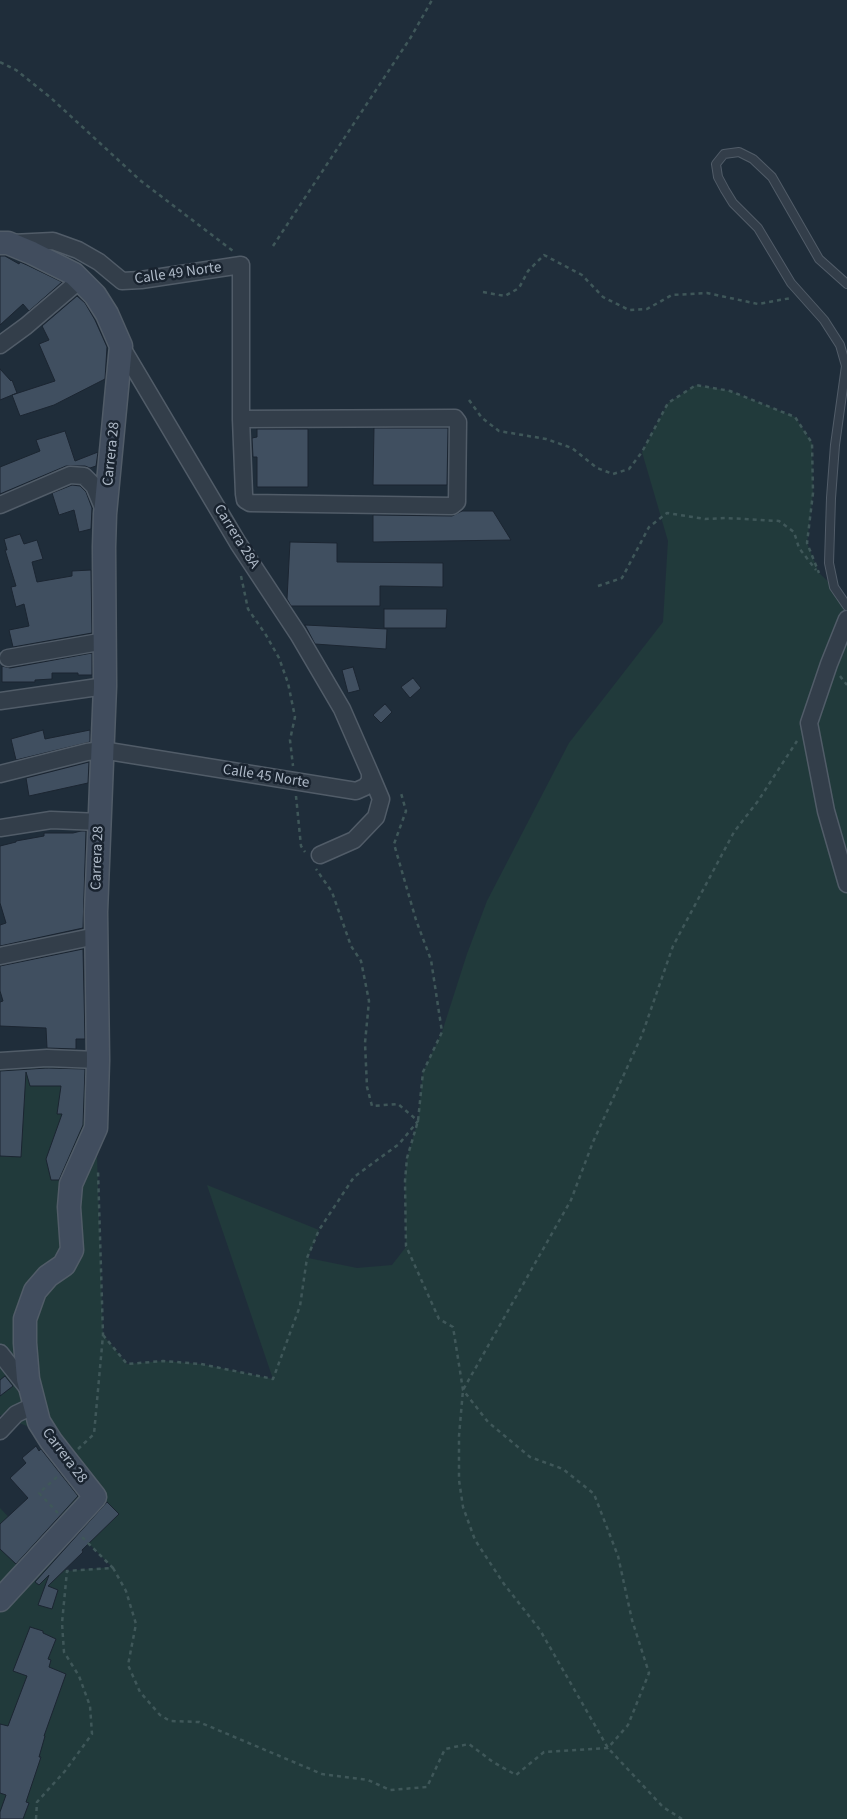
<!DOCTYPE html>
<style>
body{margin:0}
canvas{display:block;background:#1f2d3a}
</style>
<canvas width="847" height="1819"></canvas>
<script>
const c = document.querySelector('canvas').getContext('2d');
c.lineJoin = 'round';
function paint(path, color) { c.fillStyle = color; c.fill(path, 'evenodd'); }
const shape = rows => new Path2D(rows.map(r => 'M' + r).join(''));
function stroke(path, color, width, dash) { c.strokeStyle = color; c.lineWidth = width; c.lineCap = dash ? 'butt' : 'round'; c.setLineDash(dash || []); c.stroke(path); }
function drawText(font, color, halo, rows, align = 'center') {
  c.font = font + ' "Source Sans 3",sans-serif'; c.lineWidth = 5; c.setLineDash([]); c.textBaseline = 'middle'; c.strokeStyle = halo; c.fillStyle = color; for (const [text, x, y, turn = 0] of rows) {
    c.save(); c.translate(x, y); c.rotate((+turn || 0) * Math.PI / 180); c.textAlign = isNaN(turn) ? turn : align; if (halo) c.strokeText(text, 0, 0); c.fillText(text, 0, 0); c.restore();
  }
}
paint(shape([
 [696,385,730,391,795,417,812,443,813,493,807,543,819,573,834,587,847,606,847,1819,0,1819,0,1508,18,1527,67,1571,112,1567,39,1493,71,1465,56,1438,0,1415,0,1062,91,1060,96,1128,103,1335,127,1364,163,1361,201,1364,273,1379,207,1185,319,1230,308,1258,357,1268,392,1265,406,1247,405,1181,407,1158,418,1121,423,1072,442,1032,467,954,487,901,569,743,663,622,668,541,642,452,668,403]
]), '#213a3b');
const building = shape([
 [0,256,5,256,19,264,20,262,27,265,62,282,29,311,23,304,0,325,0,256],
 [77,296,85,303,95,320,107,347,105,379,54,405,20,416,12,395,55,381,39,344,49,340,42,326,77,296],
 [0,369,11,381,12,380,17,393,0,400,0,369],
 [374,428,448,428,447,485,373,485,374,428],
 [257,429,308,429,308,487,257,487,257,457,253,457,252,438,257,437,257,429],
 [65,431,75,461,98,452,96,466,90,468,85,466,66,466,0,494,0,467,40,451,36,440,65,431],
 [72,485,80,486,86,492,92,508,91,529,79,532,74,510,59,515,52,493,72,485],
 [462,511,493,511,511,540,373,542,373,515,452,516,462,511],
 [20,534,24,544,37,540,43,559,32,562,37,582,72,576,72,571,91,570,92,633,13,647,9,630,29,626,24,604,16,607,11,587,16,586,5,550,7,550,4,539,20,534],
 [290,542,337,543,337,562,443,563,443,587,380,586,380,606,291,606,287,599,290,542],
 [384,609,447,609,446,628,384,628,384,609],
 [305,625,387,629,386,649,315,644,305,625],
 [92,653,92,675,78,675,78,673,52,673,52,679,35,680,35,682,2,682,2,666,10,668,92,653],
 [353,667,360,690,348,693,342,670,353,667],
 [413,678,421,688,410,698,401,687,413,678],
 [385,704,392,712,381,723,373,715,385,704],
 [43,730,45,739,90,730,90,742,16,760,11,739,43,730],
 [89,762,88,783,29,796,26,778,89,762],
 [81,831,86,831,83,928,0,946,0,925,6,923,0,903,0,846,16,842,16,841,44,836,44,833,73,833,81,831],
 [83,949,85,1039,76,1039,76,1049,47,1048,46,1028,0,1026,0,1002,3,1001,0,991,0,966,83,949],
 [47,1068,85,1069,83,1125,59,1180,51,1180,46,1159,62,1114,57,1114,61,1086,30,1086,26,1072,21,1157,0,1156,0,1071,47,1068],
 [5,1376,13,1386,0,1396,0,1380,5,1376],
 [36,1446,39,1451,41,1449,78,1496,16,1564,0,1549,0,1524,28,1498,10,1478,26,1463,22,1458,36,1446],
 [107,1502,119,1514,82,1550,83,1552,48,1586,58,1590,52,1609,38,1605,49,1575,39,1585,35,1582,107,1502],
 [30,1627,43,1631,43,1633,56,1639,48,1659,51,1660,49,1667,66,1674,44,1736,45,1736,39,1757,41,1757,26,1802,29,1803,23,1819,0,1819,0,1812,6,1795,0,1793,0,1724,8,1726,27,1676,13,1671,30,1627]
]);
paint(building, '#404f60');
stroke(building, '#1b2531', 1);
const lane = shape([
 [847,284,819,259,772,177,753,159,739,152,724,154,716,164,718,177,725,190,733,203,758,228,791,283,824,320,840,345,846,366,835,445,831,498,829,563,834,587,847,606]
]);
const street = shape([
 [12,243,53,241,78,250,99,262,122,281,141,280,241,265,241,419,244,494,245,500,250,503,452,506,457,502,458,422,455,418,241,419],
 [0,345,26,326,80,280],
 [0,505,70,475,84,476,94,486,104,510],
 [847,619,829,664,809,723,826,811,847,884],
 [8,658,105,641],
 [0,701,105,686],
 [0,774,87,752,102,750,356,791,365,787,370,781,370,773,342,709,298,634,238,543,121,346],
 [0,828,51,820,100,822],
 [320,855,354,840,376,817,381,799,370,773],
 [0,956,96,936],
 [0,1061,47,1058,98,1060],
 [0,1353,30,1391],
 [0,1431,16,1414,35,1405]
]);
const secondary = shape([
 [0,243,8,243,32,253,74,274,95,295,107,314,121,346,105,514,104,547,105,686,96,912,98,1060,96,1128,71,1184,69,1207,72,1250,64,1265,48,1276,35,1291,25,1319,25,1343,28,1379,39,1422,51,1441,95,1497,0,1600]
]);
stroke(lane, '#515c68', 10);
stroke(street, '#515c68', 19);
stroke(secondary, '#515c68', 25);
stroke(shape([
 [0,62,16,70,51,98,141,181,233,251],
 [273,246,411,37,432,0],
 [483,292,505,296,519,288,528,271,544,255,582,275,603,297,629,310,647,309,672,295,707,293,758,304,791,298],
 [469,400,482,418,499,431,546,439,572,448,597,468,613,474,629,469,642,452,668,403,696,385,730,391,795,417,812,443,813,493,807,543,819,573],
 [241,576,248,609,266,635,279,658,288,683,295,717,290,740,293,766],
 [598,586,622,578,649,527,667,513,705,519,726,518,779,521,794,532,799,548,816,570],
 [840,676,847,685],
 [296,796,301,846,305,852],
 [103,1335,127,1364,163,1361,201,1364,273,1379,300,1306,307,1258,319,1230,354,1177,399,1144,418,1121,398,1104,372,1106,367,1087,365,1043,369,1001,361,961,351,946,332,892,316,869],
 [78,1449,94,1434,103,1335,98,1171],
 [57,1477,39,1493,58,1513],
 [113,1568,126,1591,136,1624,128,1665,140,1692,160,1715,170,1721,199,1722,322,1774,368,1780,390,1790,427,1787,445,1749,469,1744,493,1762,516,1775,544,1752,608,1748,628,1725,649,1673,632,1620,618,1556,594,1494,563,1469,530,1457,488,1422,463,1390,453,1327,439,1319,406,1246,405,1181,407,1158,418,1121,423,1072,442,1032,431,960,416,920,394,844,406,811,401,793],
 [36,1819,37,1802,65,1771,92,1734,90,1706,79,1676,64,1652,62,1623,67,1571,113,1568,81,1536],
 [682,1819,663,1807,608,1748,540,1630,504,1584,475,1540,463,1507,459,1480,459,1436,463,1390,571,1200,593,1142,642,1035,673,946,734,832,758,801,797,741]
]), '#3f5759', 2.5, [4, 4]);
stroke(lane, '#333e4a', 8);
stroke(street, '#333e4a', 16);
stroke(secondary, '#414d5e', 22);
drawText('15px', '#aeb9c7', '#19232f', [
 ["Calle 49 Norte",178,274,-8],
 ["Carrera 28",112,454,-84],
 ["Carrera 28A",236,537,58],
 ["Calle 45 Norte",266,777,9],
 ["Carrera 28",98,858,-88],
 ["Carrera 28",64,1456,53]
]);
</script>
